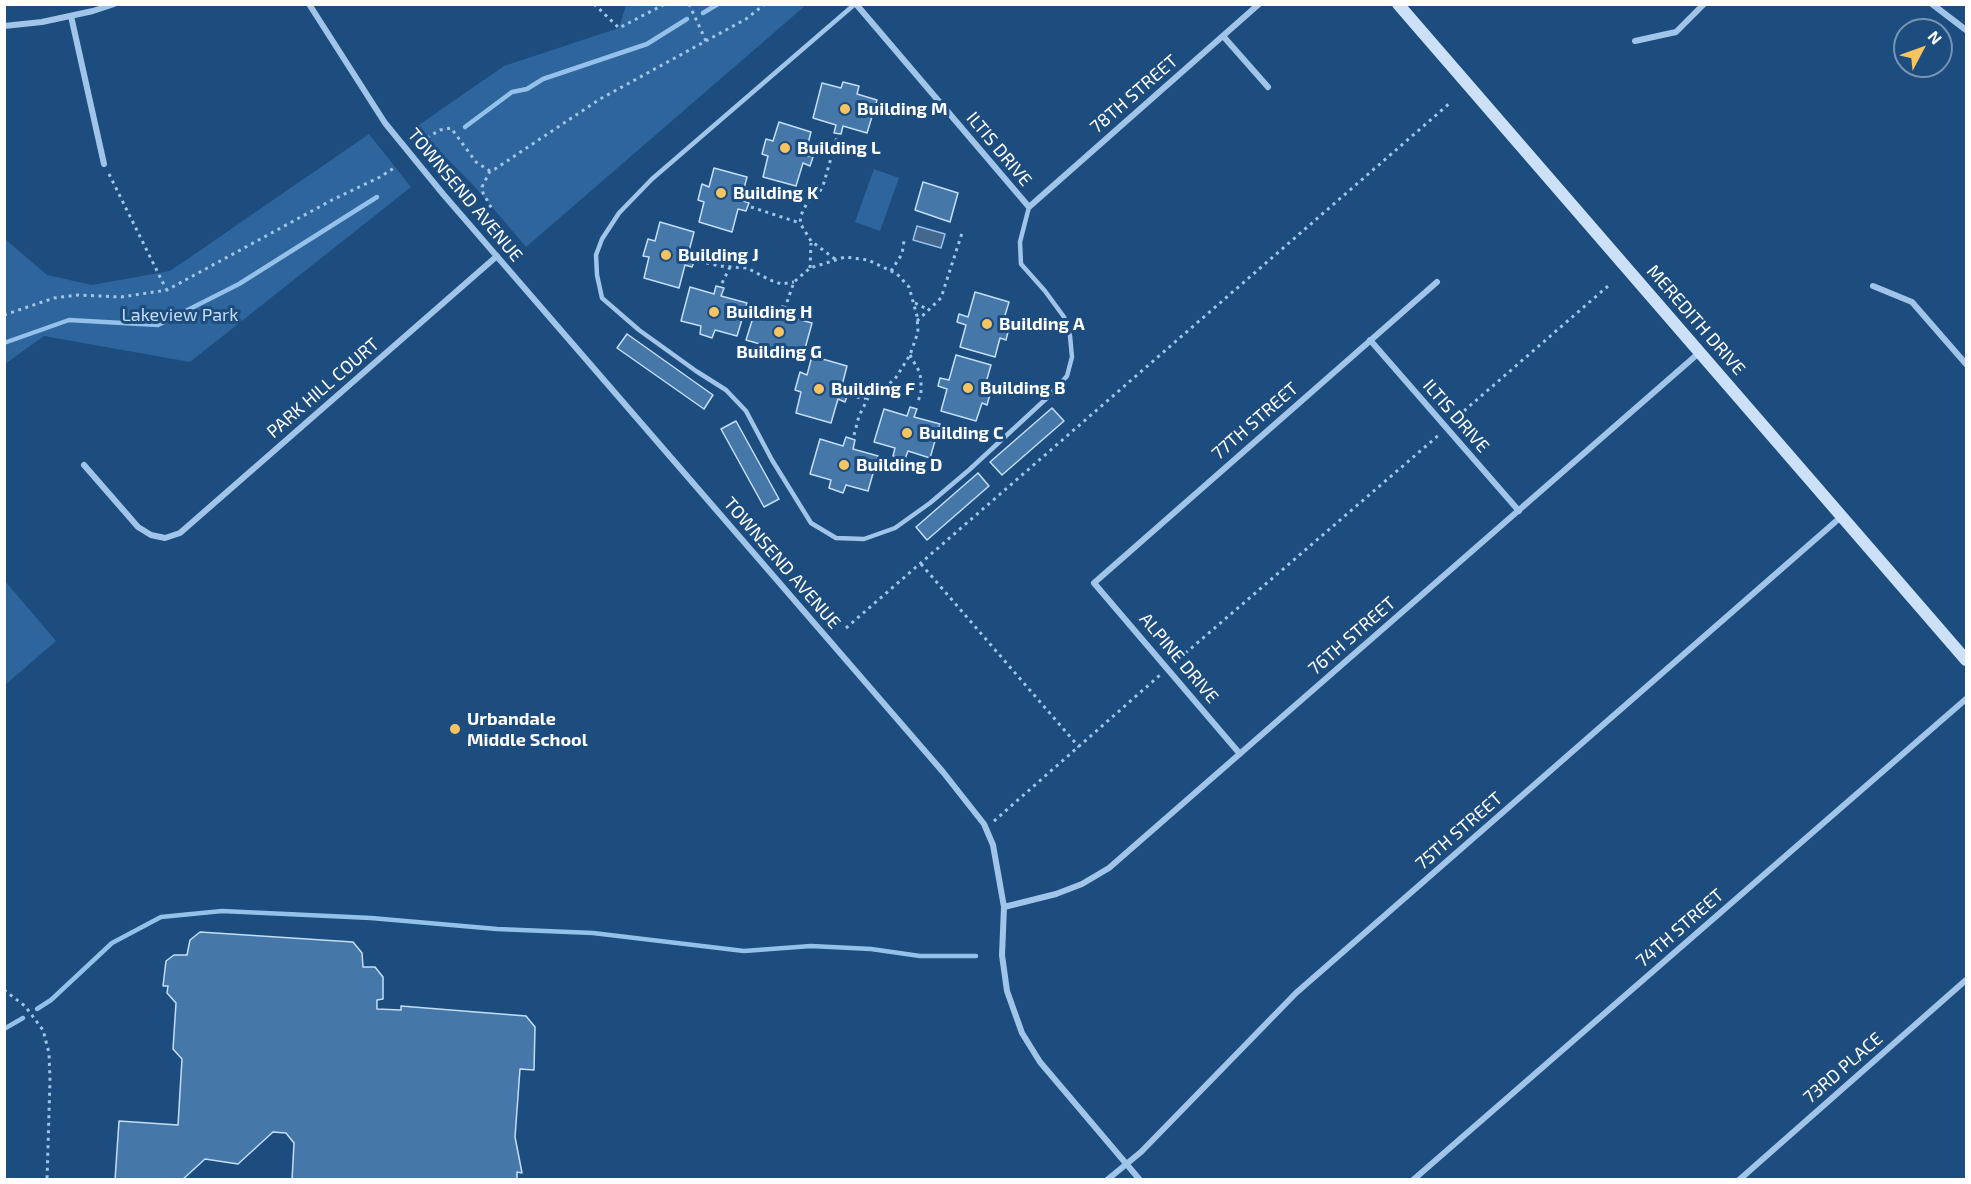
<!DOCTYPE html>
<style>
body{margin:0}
#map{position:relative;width:1971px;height:1184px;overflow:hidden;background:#1d4d7f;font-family:"Exo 2",sans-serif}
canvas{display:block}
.frame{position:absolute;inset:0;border:6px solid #fff;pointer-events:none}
.north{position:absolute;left:1893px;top:18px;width:60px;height:60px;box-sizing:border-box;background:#1d4d7f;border:2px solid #7794b2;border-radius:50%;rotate:49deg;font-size:16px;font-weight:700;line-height:24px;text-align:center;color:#fff}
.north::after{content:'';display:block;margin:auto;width:21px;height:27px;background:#f8c45f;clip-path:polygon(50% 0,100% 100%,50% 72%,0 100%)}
</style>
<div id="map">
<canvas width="1971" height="1184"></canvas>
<div class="frame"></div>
<div class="north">N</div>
</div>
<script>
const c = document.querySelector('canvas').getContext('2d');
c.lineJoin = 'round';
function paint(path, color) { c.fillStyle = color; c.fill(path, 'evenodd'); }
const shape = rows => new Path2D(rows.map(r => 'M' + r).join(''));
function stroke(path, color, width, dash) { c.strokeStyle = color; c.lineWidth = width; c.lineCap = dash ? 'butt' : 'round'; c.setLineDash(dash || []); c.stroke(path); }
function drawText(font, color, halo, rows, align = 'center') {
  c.font = font + ' "Exo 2",sans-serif'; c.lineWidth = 6; c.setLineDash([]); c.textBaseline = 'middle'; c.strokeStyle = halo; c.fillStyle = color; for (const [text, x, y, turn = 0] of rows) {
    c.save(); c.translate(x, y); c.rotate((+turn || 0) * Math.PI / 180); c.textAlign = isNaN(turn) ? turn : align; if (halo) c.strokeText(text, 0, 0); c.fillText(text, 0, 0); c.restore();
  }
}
paint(shape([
 [626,5,806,5,526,247,475,187,416,127,504,66,619,28],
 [369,134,411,187,190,362,44,336,5,364,5,239,47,275,92,285,170,271],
 [874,169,899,178,880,231,855,222],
 [5,581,56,641,5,685,4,685]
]), '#2d659c');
const water = shape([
 [917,226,945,234,941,248,913,240,917,226]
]);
paint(water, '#44688d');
stroke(water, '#94c1ea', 1.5);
stroke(shape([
 [703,13,718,4],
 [465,127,512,92,527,89,543,79,647,44,687,19],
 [4,343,69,320,158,325,239,284,377,197],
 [37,1009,51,1000,112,943,161,917,222,911,371,918,497,929,593,933,744,951,811,946,871,949,920,956,976,956],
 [4,1029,23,1018]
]), '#94c1ea', 4.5);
const building = shape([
 [843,82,859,86,857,94,877,100,867,133,843,126,841,134,834,133,836,125,813,118,822,83,841,88,843,82],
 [779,122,811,132,805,155,813,157,810,166,803,163,796,186,763,177,768,156,762,154,766,139,773,141,779,122],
 [714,168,747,177,741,200,749,203,746,211,738,209,732,232,699,222,704,202,698,200,702,184,709,187,714,168],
 [923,182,958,193,950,222,915,210,923,182],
 [660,222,694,232,688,255,696,257,692,267,685,265,679,288,644,278,649,257,643,256,648,239,655,241,660,222],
 [716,286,724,288,721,296,747,303,737,336,715,330,712,338,700,334,701,326,681,321,690,287,714,294,716,286],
 [975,292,1009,302,1003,322,1010,324,1006,340,1000,338,995,357,960,347,966,325,957,322,959,314,968,317,975,292],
 [782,306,789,308,787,316,812,323,803,356,780,350,777,358,765,354,767,346,746,340,756,308,779,314,782,306],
 [627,334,713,395,704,409,617,348,627,334],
 [956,355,991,365,985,386,992,387,987,405,982,403,976,421,941,411,947,389,938,386,940,378,949,380,956,355],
 [812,356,847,366,841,389,849,391,845,402,838,399,831,423,796,413,801,392,795,390,800,372,807,375,812,356],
 [910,407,917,409,914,417,940,424,930,458,908,451,905,459,893,456,895,448,874,442,884,409,907,416,910,407],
 [1052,408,1064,421,1002,475,990,462,1052,408],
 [736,421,779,499,764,507,721,429,736,421],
 [846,437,855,440,853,449,878,456,868,491,846,485,843,493,829,488,831,480,810,474,820,439,843,446,846,437],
 [978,473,989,486,927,540,916,527,978,473],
 [200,932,353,942,362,953,363,967,375,967,383,977,383,999,377,1000,377,1009,401,1010,401,1006,526,1016,535,1027,534,1070,520,1069,515,1137,522,1173,517,1172,517,1180,292,1180,294,1143,286,1133,273,1132,238,1164,205,1159,182,1180,115,1180,119,1121,178,1125,182,1059,173,1049,176,1003,167,993,168,986,163,986,166,961,174,955,187,955,190,940,200,932]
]);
paint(building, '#4577a9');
stroke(building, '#c5def7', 1.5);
stroke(shape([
 [594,4,619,28,665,4],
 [689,4,706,41],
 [1446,5,1446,4],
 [427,138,440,130,451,128,476,162,490,171,495,169,600,99,746,19,765,4],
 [109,174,166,289],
 [751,207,800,223],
 [488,213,492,209,483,193,482,187,490,171],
 [835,259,811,241,800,223,801,215,807,203,820,191,823,186,837,137],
 [699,261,719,266,747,268,770,280,781,284,794,282],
 [810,268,811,243],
 [891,271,902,254,904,241],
 [722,283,730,267],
 [787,302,794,282,810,268,845,257,868,260,885,268,897,274,909,287,917,316,918,332,910,355,895,379,884,388,863,399,854,396],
 [915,303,927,309],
 [4,315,54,298,78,295,121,297,167,290,332,200,380,177,394,168],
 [917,321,941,298,963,230],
 [910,355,919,371,921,379,921,393,917,404],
 [1454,422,1465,410,1608,286],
 [854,435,859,416,868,398],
 [921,564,1079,747],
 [846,628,1450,103],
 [1174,663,1440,434],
 [994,821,1160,675],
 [4,990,25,1006,43,1030,49,1053,50,1080,47,1180]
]), '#a1c5e9', 3, [3, 4.5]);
stroke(shape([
 [855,4,652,179,619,213,602,239,596,255,597,275,602,298,639,330,696,371,726,390,746,411,772,460,811,523,836,538,864,539,895,528,930,503,969,470,1048,397,1067,376,1072,357,1070,336,1064,317,1045,291,1021,264,1020,242,1029,207]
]), '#a1c5e9', 4.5);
stroke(shape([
 [309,4,385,123,443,194,943,772,984,824,993,845,1004,907,1002,955,1007,991,1022,1033,1040,1062,1140,1180],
 [856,4,1029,207,1259,4],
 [1932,4,1966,30],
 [71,16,104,164],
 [4,26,42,22,93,11,114,4],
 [1223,36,1268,87],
 [1635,41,1676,32,1704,4],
 [1873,286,1912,302,1966,364],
 [1370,340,1519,511],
 [84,465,138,527,151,535,165,538,180,533,497,256],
 [1240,754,1094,583,1437,282],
 [1004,907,1056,894,1082,884,1109,868,1700,352],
 [1107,1180,1141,1152,1296,993,1842,516],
 [1413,1180,1966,699],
 [1739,1180,1966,980]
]), '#a1c5e9', 6);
stroke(shape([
 [1398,4,1966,660]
]), '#cce1f7', 12);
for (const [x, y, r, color] of [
 [845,109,6,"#f8c45f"],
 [785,148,6,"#f8c45f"],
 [721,193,6,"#f8c45f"],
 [666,255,6,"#f8c45f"],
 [714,312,6,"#f8c45f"],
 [987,324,6,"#f8c45f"],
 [779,332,6,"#f8c45f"],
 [968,388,6,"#f8c45f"],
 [819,389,6,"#f8c45f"],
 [907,433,6,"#f8c45f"],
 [844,465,6,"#f8c45f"],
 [455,729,6,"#f8c45f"]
]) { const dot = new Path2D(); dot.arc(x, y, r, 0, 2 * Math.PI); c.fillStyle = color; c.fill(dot); stroke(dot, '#1d4d7f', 2); }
drawText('18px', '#fff', '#1d4d7f', [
 ["78TH STREET",1134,94,-41],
 ["ILTIS DRIVE",999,149,50],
 ["TOWNSEND AVENUE",465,195,50],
 ["MEREDITH DRIVE",1696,320,49],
 ["PARK HILL COURT",323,388,-41],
 ["ILTIS DRIVE",1456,416,49],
 ["77TH STREET",1255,421,-41],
 ["TOWNSEND AVENUE",782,563,49],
 ["76TH STREET",1352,636,-41],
 ["ALPINE DRIVE",1179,658,50],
 ["75TH STREET",1459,831,-41],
 ["74TH STREET",1680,928,-41],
 ["73RD PLACE",1843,1068,-41]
]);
drawText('bold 18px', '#fff', '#1d4d7f', [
 ["Building M",857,109],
 ["Building L",797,148],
 ["Building K",733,193],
 ["Building J",678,255],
 ["Building H",726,312],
 ["Building A",999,324],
 ["Building G",779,352,"center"],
 ["Building B",980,388],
 ["Building F",831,389],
 ["Building C",919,433],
 ["Building D",856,465],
 ["Urbandale",467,719],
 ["Middle School",467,740]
], 'left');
drawText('18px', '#c5def7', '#1d4d7f', [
 ["Lakeview Park",180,315]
]);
</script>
